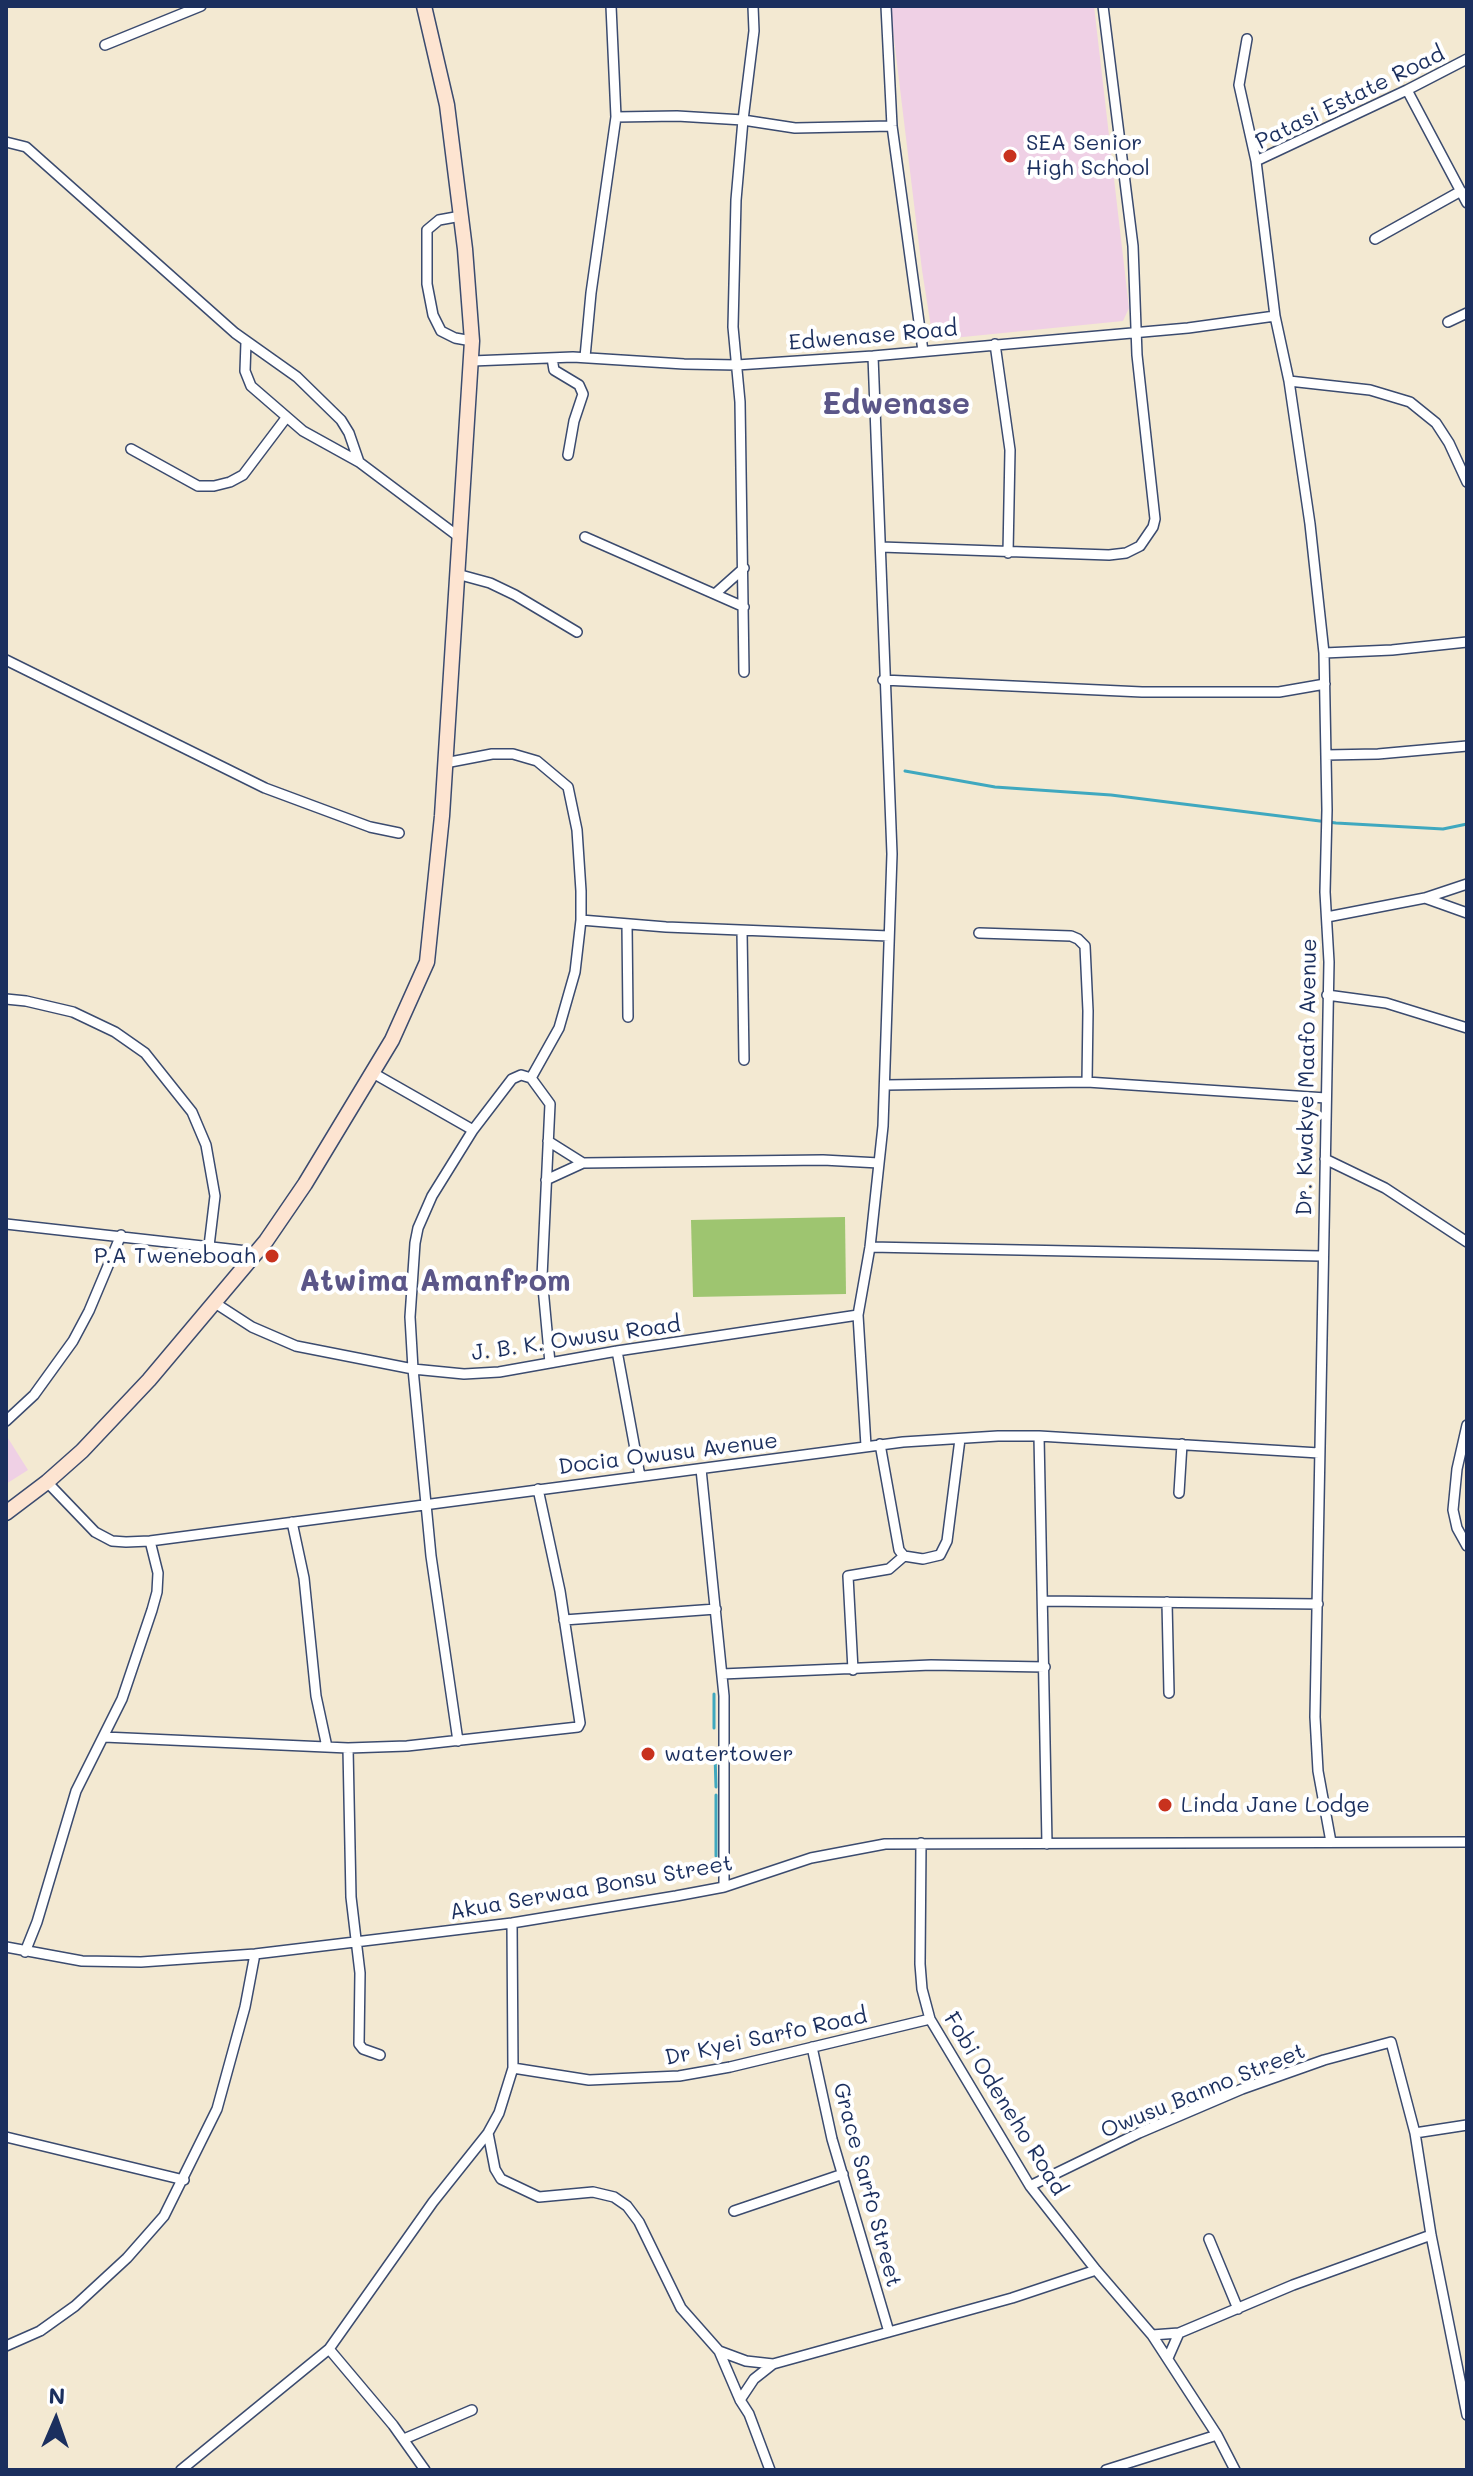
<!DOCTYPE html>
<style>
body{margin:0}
#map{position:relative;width:1473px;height:2476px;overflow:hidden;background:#f3e9d2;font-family:Mali,sans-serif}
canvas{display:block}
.frame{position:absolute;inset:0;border:8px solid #1b2f5e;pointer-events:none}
.north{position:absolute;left:16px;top:2380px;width:80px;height:80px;-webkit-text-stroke:6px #fff;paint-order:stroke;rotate:2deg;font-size:22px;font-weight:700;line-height:32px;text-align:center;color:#1b2f5e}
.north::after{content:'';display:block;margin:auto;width:28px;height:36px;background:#1b2f5e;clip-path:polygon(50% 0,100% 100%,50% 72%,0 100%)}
</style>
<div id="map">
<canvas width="1473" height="2476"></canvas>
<div class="frame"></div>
<div class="north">N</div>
</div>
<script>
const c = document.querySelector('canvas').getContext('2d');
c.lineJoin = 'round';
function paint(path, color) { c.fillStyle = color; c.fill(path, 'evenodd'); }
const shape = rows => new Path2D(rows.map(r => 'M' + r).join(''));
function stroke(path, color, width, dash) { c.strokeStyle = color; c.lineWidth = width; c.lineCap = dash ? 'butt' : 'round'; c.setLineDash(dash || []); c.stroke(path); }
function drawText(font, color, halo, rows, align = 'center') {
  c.font = font + ' Mali,sans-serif'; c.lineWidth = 8; c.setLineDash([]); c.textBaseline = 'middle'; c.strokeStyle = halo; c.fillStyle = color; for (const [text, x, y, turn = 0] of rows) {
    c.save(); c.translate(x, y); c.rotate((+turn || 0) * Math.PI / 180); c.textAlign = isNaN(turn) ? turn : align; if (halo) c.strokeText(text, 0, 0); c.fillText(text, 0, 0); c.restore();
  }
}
paint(shape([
 [890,6,1094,6,1129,308,1123,321,933,340,922,270],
 [6,1435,28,1470,6,1484]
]), '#efd0e5');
paint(shape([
 [845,1217,846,1294,693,1297,691,1220]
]), '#9ec570');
stroke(shape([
 [905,771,995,787,1111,795,1336,823,1443,829,1467,824],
 [714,1694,714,1728],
 [715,1755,716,1787],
 [716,1795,716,1856]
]), '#3fa8bf', 3);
const street = shape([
 [886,6,892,126,923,351],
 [1247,39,1239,85,1256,161],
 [105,45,201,6],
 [1407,90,1467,203],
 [616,117,677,116,743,120,795,128,892,126],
 [6,142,26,147,235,333,297,377,341,420,349,433,359,462,459,537],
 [461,216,439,220,427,230,427,284,433,315,441,331,455,338,472,341],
 [1375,239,1461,191],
 [1448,322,1467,313],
 [246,342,245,371,251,386,303,431,359,462],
 [995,344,1010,450,1008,553],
 [585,357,591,293,616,117,611,6],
 [552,358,554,370,579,385,583,394,574,421,568,455],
 [472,361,573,357,684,364,737,365,873,356,1188,328,1275,316],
 [1289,381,1370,390,1410,402,1436,423,1449,443,1467,482],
 [131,449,198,486,214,486,230,482,243,475,286,418],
 [585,537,744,607],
 [881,547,1109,555,1126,553,1140,546,1153,527,1155,519,1137,355,1133,246,1103,6],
 [457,574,490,583,515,595,577,632],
 [716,593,744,568],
 [1324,653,1392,650,1467,642],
 [6,660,265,788,370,827,399,833],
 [744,672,740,402,733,327,736,200,743,120,754,31,753,6],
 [883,680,1142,692,1279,692,1325,684],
 [1326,755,1378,754,1467,746],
 [445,763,492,754,513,754,537,761,568,787,577,830,581,891,581,920,575,972,559,1028,531,1078,521,1075,512,1079,473,1130,432,1196,418,1228,415,1243,410,1317,413,1369,431,1556,458,1741],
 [1425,898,1467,884],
 [1327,917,1425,898,1467,913],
 [581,920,666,927,889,936],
 [627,924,628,1017],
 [742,931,744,1060],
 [979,933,1071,936,1078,939,1085,946,1088,1011,1087,1082],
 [1327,995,1386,1003,1467,1028],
 [6,999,26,1001,73,1012,115,1032,145,1053,192,1112,206,1145,215,1196,209,1246],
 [373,1073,473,1130],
 [531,1078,550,1104,542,1277,550,1363],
 [886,1085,1087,1082,1326,1098],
 [548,1141,583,1163],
 [1325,1159,1385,1188,1467,1242],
 [546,1180,583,1163,823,1160,879,1163],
 [6,1224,256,1252],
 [870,1247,1321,1256],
 [215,1303,252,1327,296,1346,413,1369,464,1374,499,1372,617,1351,858,1315],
 [617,1351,640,1476],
 [6,1421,34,1395,73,1341,89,1311,121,1235],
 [1467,1425,1457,1469,1453,1510,1457,1528,1467,1546],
 [1039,1436,1047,1844],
 [880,1444,899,1550,904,1556,923,1559,940,1555,947,1541,960,1439],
 [866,1446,858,1315,870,1247,883,1126,892,854,873,356],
 [701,1469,724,1696,724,1887],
 [47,1482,95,1532,112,1541,126,1542,150,1541,903,1442,998,1436,1039,1436,1319,1453],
 [1179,1493,1182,1444],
 [292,1522,304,1578,316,1696,327,1747],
 [1043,1601,1318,1604],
 [1167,1602,1169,1693],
 [564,1620,716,1609],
 [853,1670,848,1576,889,1569,904,1556],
 [722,1674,931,1665,1045,1667],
 [104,1737,348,1748,407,1746,578,1727,580,1723,560,1591,538,1489],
 [348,1748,351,1897,360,1973,359,2044,363,2049,380,2055],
 [1331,1842,1318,1771,1315,1717,1329,962,1325,892,1327,810,1324,653,1310,524,1289,381,1275,316,1256,161,1407,90,1467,59],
 [921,1843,920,1964,922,1989,930,2019,1030,2186,1096,2270,1152,2335,1217,2435,1235,2470],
 [6,1947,82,1961,141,1962,255,1954,355,1942,512,1923,676,1896,724,1887,811,1858,885,1844,1467,1842],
 [25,1952,37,1922,76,1791,122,1699,152,1610,157,1592,158,1573,150,1541],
 [812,2047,832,2139,889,2332],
 [513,2068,589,2080,679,2076,730,2067,930,2019],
 [488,2133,495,2169,501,2179,539,2197,593,2192,614,2197,627,2206,639,2222,681,2308,719,2351,740,2400,749,2414,770,2470],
 [1415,2133,1467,2125],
 [6,2137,184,2180],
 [1030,2186,1139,2133,1242,2089,1324,2060,1391,2042,1415,2133,1431,2235,1467,2415],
 [734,2211,843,2174],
 [1209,2239,1238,2309],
 [1152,2335,1179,2333,1293,2285,1431,2235],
 [6,2346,40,2331,75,2306,127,2258,164,2216,217,2109,245,2007,255,1954],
 [329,2349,393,2425,425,2470],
 [719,2351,746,2361,773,2364],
 [1168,2358,1179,2333],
 [740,2400,754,2379,773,2364,1012,2298,1096,2270],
 [404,2439,472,2410],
 [181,2470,329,2349,433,2202,488,2133,499,2113,513,2068,512,1923],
 [1106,2470,1217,2435]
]);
const secondary = shape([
 [6,1513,47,1482,82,1451,149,1380,266,1241,305,1184,392,1040,427,962,442,816,472,341,465,249,447,105,424,6]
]);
stroke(street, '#3b4b6f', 12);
stroke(secondary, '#3b4b6f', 17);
stroke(street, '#fff', 9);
stroke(secondary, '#fde4d1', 14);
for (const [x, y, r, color] of [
 [1010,156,8,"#c8321e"],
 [272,1256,8,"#c8321e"],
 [648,1754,8,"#c8321e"],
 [1165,1805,8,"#c8321e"]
]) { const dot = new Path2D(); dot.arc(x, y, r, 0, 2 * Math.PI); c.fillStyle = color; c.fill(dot); stroke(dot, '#fff', 3); }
drawText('22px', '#1b2f5e', '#fff', [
 ["Patasi Estate Road",1350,98,-26],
 ["Edwenase Road",873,336,-5],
 ["Dr. Kwakye Maafo Avenue",1307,1077,-89],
 ["J. B. K. Owusu Road",576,1339,-8],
 ["Docia Owusu Avenue",668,1454,-7],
 ["Akua Serwaa Bonsu Street",591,1888,-10],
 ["Dr Kyei Sarfo Road",766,2037,-12],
 ["Owusu Banno Street",1203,2091,-22],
 ["Fobi Odeneho Road",1005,2104,58],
 ["Grace Sarfo Street",867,2185,75]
]);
drawText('22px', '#1b2f5e', '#fff', [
 ["SEA Senior",1026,143],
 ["High School",1026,168],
 ["P.A Tweneboah",256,1256,"right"],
 ["watertower",664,1754],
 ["Linda Jane Lodge",1181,1805]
], 'left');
drawText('bold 30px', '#5b5688', '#fff', [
 ["Edwenase",896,405],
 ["Atwima Amanfrom",435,1282]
]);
</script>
